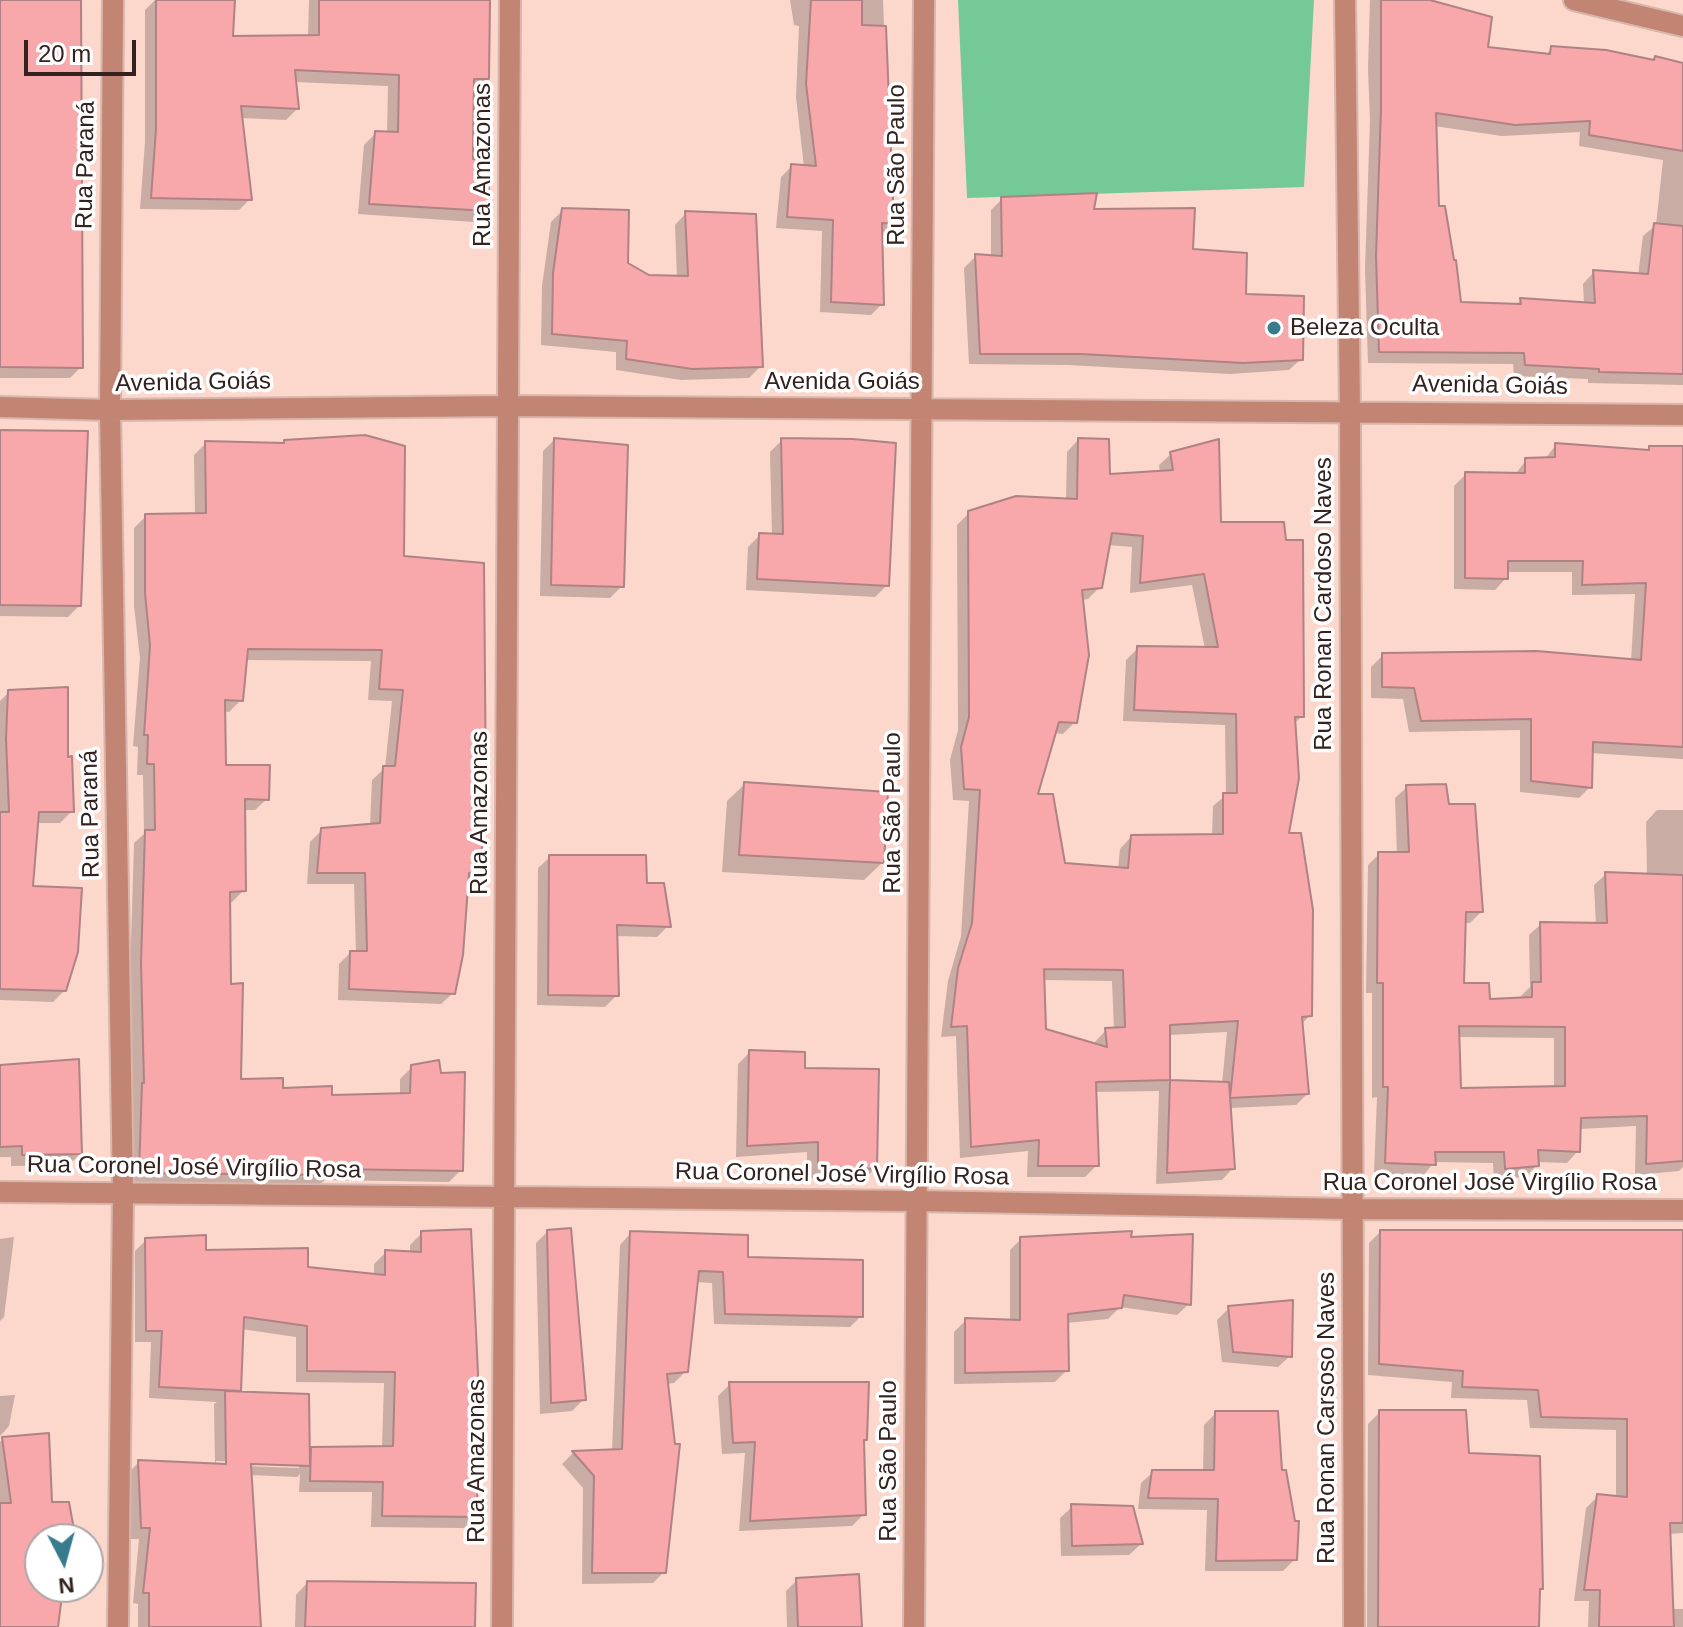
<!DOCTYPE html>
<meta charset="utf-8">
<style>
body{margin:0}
#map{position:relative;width:1683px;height:1627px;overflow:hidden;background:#fcd7cc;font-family:Arial,sans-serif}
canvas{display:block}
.north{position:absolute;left:24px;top:1523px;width:80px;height:80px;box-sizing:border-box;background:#fff;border:2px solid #ada7a5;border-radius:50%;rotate:174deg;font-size:22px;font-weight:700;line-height:32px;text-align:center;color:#33221d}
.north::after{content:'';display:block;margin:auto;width:28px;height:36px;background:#387b8c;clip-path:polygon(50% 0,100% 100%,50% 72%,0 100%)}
.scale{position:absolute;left:24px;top:40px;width:112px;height:36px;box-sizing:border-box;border:4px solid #33221d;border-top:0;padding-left:10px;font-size:24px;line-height:28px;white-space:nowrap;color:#33221d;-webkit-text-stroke:6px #fff;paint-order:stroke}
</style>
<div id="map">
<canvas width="1683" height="1627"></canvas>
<div class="north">N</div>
<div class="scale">20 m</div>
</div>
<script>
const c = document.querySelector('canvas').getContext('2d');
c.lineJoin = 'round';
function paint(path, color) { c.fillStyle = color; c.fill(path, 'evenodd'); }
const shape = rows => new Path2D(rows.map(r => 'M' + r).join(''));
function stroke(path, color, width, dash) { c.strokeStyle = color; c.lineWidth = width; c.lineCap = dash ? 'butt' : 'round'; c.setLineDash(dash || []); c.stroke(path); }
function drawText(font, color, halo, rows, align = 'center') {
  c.font = font + ' Arial,sans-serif'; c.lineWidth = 7; c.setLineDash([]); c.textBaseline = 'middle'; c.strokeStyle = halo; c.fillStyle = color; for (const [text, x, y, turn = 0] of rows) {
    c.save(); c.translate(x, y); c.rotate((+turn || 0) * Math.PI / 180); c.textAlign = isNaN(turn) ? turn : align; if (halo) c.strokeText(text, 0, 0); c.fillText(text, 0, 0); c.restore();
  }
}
paint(shape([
 [958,0,1314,0,1304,187,967,198]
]), '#74c997');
paint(shape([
 [0,0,79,0,81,367,70,378,0,378],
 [155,0,233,0,231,38,308,37,309,0,488,0,487,79,475,90,471,90,471,161,486,210,474,222,358,214,364,145,376,133,387,133,388,86,295,82,297,109,286,120,241,118,250,199,239,210,140,209,145,142,145,10],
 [790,0,883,0,892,223,880,236,882,304,871,315,820,312,822,231,776,228,781,177,792,166,804,167,796,97,799,26,794,25],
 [1370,0,1426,0,1486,49,1545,56,1552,48,1652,62,1656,58,1683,65,1683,385,1588,383,1588,379,1514,376,1513,364,1368,363,1365,269,1370,121,1368,69],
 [1434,126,1502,136,1580,132,1579,146,1663,160,1656,225,1643,236,1638,276,1594,272,1583,284,1584,304,1521,300,1515,306,1459,304,1437,208],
 [1002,199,1191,251,1244,296,1301,359,1289,370,1230,374,1068,365,969,364,964,268,976,256,991,257,991,210],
 [563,210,626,264,649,277,677,278,675,225,686,213,761,366,749,378,681,380,616,370,616,352,541,345,542,286,551,222],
 [0,432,79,606,68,617,0,616],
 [554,440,622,586,610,598,540,596,543,451],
 [782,440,887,585,875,597,746,590,748,547,760,535,772,536,770,452],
 [1078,440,1108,476,1160,473,1159,465,1171,454,1219,524,1302,716,1293,725,1286,835,1310,1015,1301,1025,1307,1094,1296,1105,1229,1108,1233,1168,1222,1180,1156,1184,1159,1091,1094,1092,1097,1165,1085,1177,1027,1177,1028,1151,960,1158,956,1036,941,1037,948,981,961,936,969,801,953,800,950,760,958,730,957,525,969,513,1066,500,1067,452],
 [1108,545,1132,547,1130,593,1192,585,1205,649,1138,648,1126,660,1123,721,1225,725,1226,795,1213,806,1212,836,1131,837,1120,849,1118,869,1063,865,1035,796,1054,733,1063,734,1075,722,1081,600,1088,599,1100,587],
 [1043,980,1112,981,1114,1030,1106,1030,1095,1042,1095,1046,1044,1030],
 [1227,1032,1222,1084,1168,1082,1168,1035],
 [285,442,402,558,478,872,466,884,453,993,441,1004,338,1000,339,964,350,953,356,953,354,884,307,884,310,842,322,830,370,826,372,780,385,768,392,701,368,700,371,661,245,660,241,700,229,712,223,711,225,767,267,799,255,810,243,810,244,890,232,902,228,902,229,986,239,1081,281,1090,330,1097,400,1095,400,1079,412,1067,461,1170,449,1182,325,1180,318,1186,128,1184,131,1097,133,1094,130,976,134,843,144,834,143,775,137,775,138,747,133,746,140,658,134,606,134,528,146,516,195,515,194,455,206,443,281,445],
 [1556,445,1646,452,1650,448,1683,448,1683,759,1590,753,1590,787,1579,798,1520,792,1520,730,1409,732,1403,699,1371,698,1371,667,1383,655,1631,661,1635,594,1572,595,1572,572,1506,572,1506,578,1495,590,1454,589,1454,486,1466,474,1515,475,1526,460,1544,460],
 [9,692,66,759,72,811,60,823,36,823,31,888,65,990,53,1002,0,1000,0,701],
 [745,784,882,863,864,880,722,872,727,801],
 [1407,787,1447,806,1481,912,1470,923,1464,923,1462,985,1488,1001,1521,999,1521,996,1530,987,1529,935,1541,924,1596,925,1594,885,1606,874,1647,875,1646,822,1657,810,1683,810,1683,1167,1679,1171,1635,1175,1636,1126,1579,1129,1578,1151,1567,1163,1537,1162,1537,1165,1525,1177,1494,1179,1493,1163,1434,1162,1423,1176,1374,1174,1377,1097,1372,1098,1372,993,1366,993,1368,865,1379,854,1397,854,1395,798],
 [1457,1037,1554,1038,1554,1088,1459,1090],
 [550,857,645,885,668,926,657,937,616,936,617,995,605,1007,537,1005,538,868],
 [750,1052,803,1070,875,1168,864,1180,807,1178,807,1152,736,1157,738,1064],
 [0,1067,80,1154,69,1165,11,1166,11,1157,0,1157],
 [548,1231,584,1399,572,1411,540,1414,536,1243],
 [1380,1232,1683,1232,1683,1533,1668,1534,1671,1609,1683,1609,1683,1627,1588,1627,1589,1601,1574,1601,1586,1508,1598,1496,1616,1498,1616,1430,1530,1428,1527,1400,1451,1398,1452,1382,1368,1375,1369,1243],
 [422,1233,475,1517,464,1528,371,1527,372,1492,299,1492,300,1474,297,1477,250,1475,259,1627,138,1627,138,1604,133,1603,139,1539,130,1539,127,1474,139,1462,215,1465,214,1404,217,1402,149,1398,151,1342,135,1342,135,1251,146,1240,306,1269,374,1276,374,1264,386,1252,410,1254,410,1245],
 [241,1329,296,1337,296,1382,384,1383,382,1448,312,1449,308,1453,236,1393,239,1390],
 [216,1461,299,1464,299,1468,216,1465],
 [631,1233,747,1259,861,1316,850,1327,714,1324,712,1283,696,1282,686,1371,674,1383,666,1384,664,1572,653,1583,582,1584,583,1488,562,1464,573,1453,612,1452,620,1245],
 [14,1237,4,1317,0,1321,0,1239],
 [1021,1239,1129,1239,1189,1304,1177,1315,1120,1307,1108,1319,1066,1323,1067,1370,1055,1382,954,1384,954,1332,966,1320,1010,1322,1010,1250],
 [1229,1308,1290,1356,1278,1367,1222,1362,1217,1320],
 [730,1384,865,1439,862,1443,864,1514,852,1526,739,1531,745,1453,722,1454,718,1396],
 [15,1395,9,1426,0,1436,0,1396],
 [1380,1412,1467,1454,1538,1591,1537,1627,1367,1627,1368,1424],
 [1216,1413,1280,1472,1295,1559,1283,1571,1205,1571,1207,1510,1138,1509,1141,1483,1153,1472,1203,1472,1204,1425],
 [3,1439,72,1534,67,1539,40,1539,40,1587,61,1587,57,1627,0,1627,0,1442],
 [1072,1507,1141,1544,1129,1555,1061,1556,1060,1518],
 [797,1580,860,1627,787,1627,786,1591],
 [307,1583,473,1627,295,1627,296,1595]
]), '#0003');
const building = shape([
 [0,0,81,0,83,368,0,367,0,0],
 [156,0,235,0,233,36,319,35,319,0,490,0,489,79,474,79,473,159,490,160,488,211,369,204,375,131,398,132,399,75,295,70,299,109,241,106,252,200,151,198,156,129,156,0],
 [811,0,862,0,862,25,886,26,894,224,882,223,884,305,831,302,833,220,787,217,791,164,816,166,806,84,811,0],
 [1381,0,1430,0,1492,17,1488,47,1550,54,1551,46,1606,50,1654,60,1655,56,1683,63,1683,151,1589,135,1590,121,1515,125,1436,113,1439,206,1445,206,1454,260,1456,260,1461,302,1521,304,1520,298,1595,303,1593,270,1648,274,1654,223,1683,226,1683,374,1599,372,1599,369,1525,365,1524,353,1379,352,1376,256,1381,108,1381,0],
 [1097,193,1094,209,1195,208,1193,249,1247,253,1246,294,1304,296,1303,360,1243,363,1081,354,980,354,975,254,1002,256,1001,197,1097,193],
 [562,208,629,210,628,263,649,275,688,276,685,211,756,214,763,367,692,369,626,359,627,341,552,334,553,273,562,208],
 [0,430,88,431,81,606,0,605,0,430],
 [365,435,405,446,404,556,484,563,486,795,480,873,469,873,463,955,455,994,349,989,350,951,367,951,365,873,317,873,321,828,380,823,383,766,395,766,403,690,379,689,382,650,248,649,243,701,225,700,226,765,270,765,269,800,245,799,246,891,230,892,231,984,243,983,241,1079,283,1078,283,1088,332,1086,332,1095,410,1093,411,1065,439,1060,441,1073,465,1072,463,1171,332,1169,332,1175,139,1173,142,1083,144,1083,141,963,145,830,155,830,154,764,147,764,148,735,144,735,150,645,145,593,145,514,206,513,205,441,284,443,284,440,365,435],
 [554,438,628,445,624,587,551,585,554,438],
 [781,438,853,439,896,443,889,586,757,579,759,533,783,534,781,438],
 [1078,438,1109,439,1110,474,1173,470,1170,452,1219,439,1221,522,1284,522,1286,540,1303,540,1304,717,1295,717,1299,778,1289,833,1301,833,1313,910,1312,1016,1302,1017,1309,1094,1230,1098,1238,1021,1170,1025,1170,1080,1096,1082,1099,1166,1038,1166,1039,1140,971,1147,967,1026,951,1027,958,968,972,923,980,790,964,789,961,747,969,717,968,511,1016,496,1077,499,1078,438],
 [1112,533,1143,536,1140,583,1204,574,1218,647,1137,646,1134,710,1236,714,1237,793,1223,793,1223,834,1131,835,1128,868,1065,863,1053,794,1038,794,1059,722,1077,723,1089,655,1082,590,1102,588,1112,533],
 [1044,969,1123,970,1125,1027,1105,1028,1107,1047,1046,1029,1044,969],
 [1555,443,1649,450,1649,446,1683,446,1683,747,1593,742,1592,788,1531,781,1531,719,1421,721,1414,688,1382,687,1382,653,1537,651,1641,660,1646,583,1582,585,1583,561,1508,561,1508,579,1465,578,1465,472,1525,473,1525,458,1555,457,1555,443],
 [68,687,68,757,72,756,74,812,39,812,33,886,82,888,78,952,66,991,0,989,0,812,9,812,6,739,8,690,68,687],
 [744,782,888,792,884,863,739,855,744,782],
 [1446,784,1449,804,1475,804,1483,912,1466,912,1464,983,1489,983,1490,999,1532,997,1532,982,1541,982,1540,922,1607,923,1605,872,1683,875,1683,1161,1646,1164,1647,1116,1581,1118,1580,1152,1538,1150,1539,1166,1505,1169,1504,1152,1435,1152,1436,1165,1385,1163,1388,1087,1383,1087,1383,983,1377,983,1378,852,1409,852,1406,785,1446,784],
 [1459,1026,1565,1027,1565,1086,1461,1088,1459,1026],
 [549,855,646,855,647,883,664,883,671,927,617,925,619,996,548,995,549,855],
 [749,1050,805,1052,805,1068,879,1069,877,1169,818,1167,818,1142,747,1146,749,1050],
 [79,1059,82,1154,22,1155,22,1146,0,1147,0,1065,79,1059],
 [1170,1080,1229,1082,1235,1169,1167,1173,1170,1080],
 [571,1228,586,1400,551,1403,547,1230,571,1228],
 [471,1229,478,1373,477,1517,382,1516,383,1482,310,1481,311,1447,393,1446,395,1372,307,1371,307,1326,244,1317,241,1391,159,1387,162,1331,146,1331,145,1238,206,1235,206,1250,308,1248,308,1267,385,1275,385,1250,421,1252,421,1231,471,1229],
 [1380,1230,1683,1230,1683,1523,1670,1523,1674,1627,1599,1627,1600,1590,1584,1590,1597,1494,1627,1497,1627,1419,1541,1417,1538,1390,1462,1387,1463,1371,1379,1364,1380,1230],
 [630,1231,748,1235,748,1257,863,1260,863,1317,725,1314,723,1272,699,1271,688,1372,667,1374,675,1444,680,1444,666,1573,592,1573,594,1476,572,1451,622,1449,630,1231],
 [1132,1231,1131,1237,1193,1234,1191,1305,1124,1295,1122,1308,1068,1314,1069,1371,965,1373,965,1318,1020,1320,1020,1237,1132,1231],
 [1293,1300,1292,1357,1233,1352,1228,1306,1293,1300],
 [729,1382,869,1382,867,1440,864,1440,866,1515,750,1521,755,1442,733,1443,729,1382],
 [225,1391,309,1394,310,1466,251,1464,261,1627,149,1627,149,1593,143,1593,150,1528,141,1528,138,1460,226,1464,225,1391],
 [1379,1410,1466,1410,1469,1453,1540,1456,1543,1589,1540,1589,1539,1627,1378,1627,1379,1410],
 [1215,1411,1278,1411,1282,1470,1286,1470,1295,1521,1299,1521,1297,1560,1216,1561,1218,1499,1148,1498,1152,1470,1214,1470,1215,1411],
 [49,1433,52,1502,69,1502,75,1535,70,1535,70,1539,40,1539,40,1587,63,1587,58,1627,0,1627,0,1503,11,1503,2,1437,49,1433],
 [1071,1504,1133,1506,1143,1544,1072,1546,1071,1504],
 [859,1574,862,1627,798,1627,796,1578,859,1574],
 [307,1581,476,1583,475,1627,305,1627,307,1581]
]);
paint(building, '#f8a7aa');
stroke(building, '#af8284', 2);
const minor = shape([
 [113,0,110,410,123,1193,118,1627],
 [1345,0,1350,410,1354,1627],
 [1574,0,1683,26],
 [0,407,110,410,508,406,1683,415],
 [0,1192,917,1201,1351,1209,1683,1210],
 [502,1627,510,0],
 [914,1627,924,0]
]);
stroke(minor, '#d8b6ac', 24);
stroke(minor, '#c38573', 20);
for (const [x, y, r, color] of [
 [1274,328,8,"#387b8c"]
]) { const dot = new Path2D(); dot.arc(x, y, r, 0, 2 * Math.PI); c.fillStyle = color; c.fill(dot); stroke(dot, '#fff', 3); }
drawText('24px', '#33221d', '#fff', [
 ["Rua Paraná",86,165,-89],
 ["Rua Amazonas",483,165,-90],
 ["Rua São Paulo",897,165,-90],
 ["Avenida Goiás",842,382],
 ["Avenida Goiás",193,383,-1],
 ["Avenida Goiás",1490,386,1],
 ["Rua Ronan Cardoso Naves",1324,604,-90],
 ["Rua Amazonas",480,813,-90],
 ["Rua São Paulo",893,813,-90],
 ["Rua Paraná",91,814,-91],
 ["Rua Coronel José Virgílio Rosa",194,1168,1],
 ["Rua Coronel José Virgílio Rosa",842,1175,1],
 ["Rua Coronel José Virgílio Rosa",1490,1183],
 ["Rua Ronan Carsoso Naves",1327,1418,-90],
 ["Rua Amazonas",477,1461,-90],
 ["Rua São Paulo",889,1461,-90]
]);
drawText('24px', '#33221d', '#fff', [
 ["Beleza Oculta",1290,328]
], 'left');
</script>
